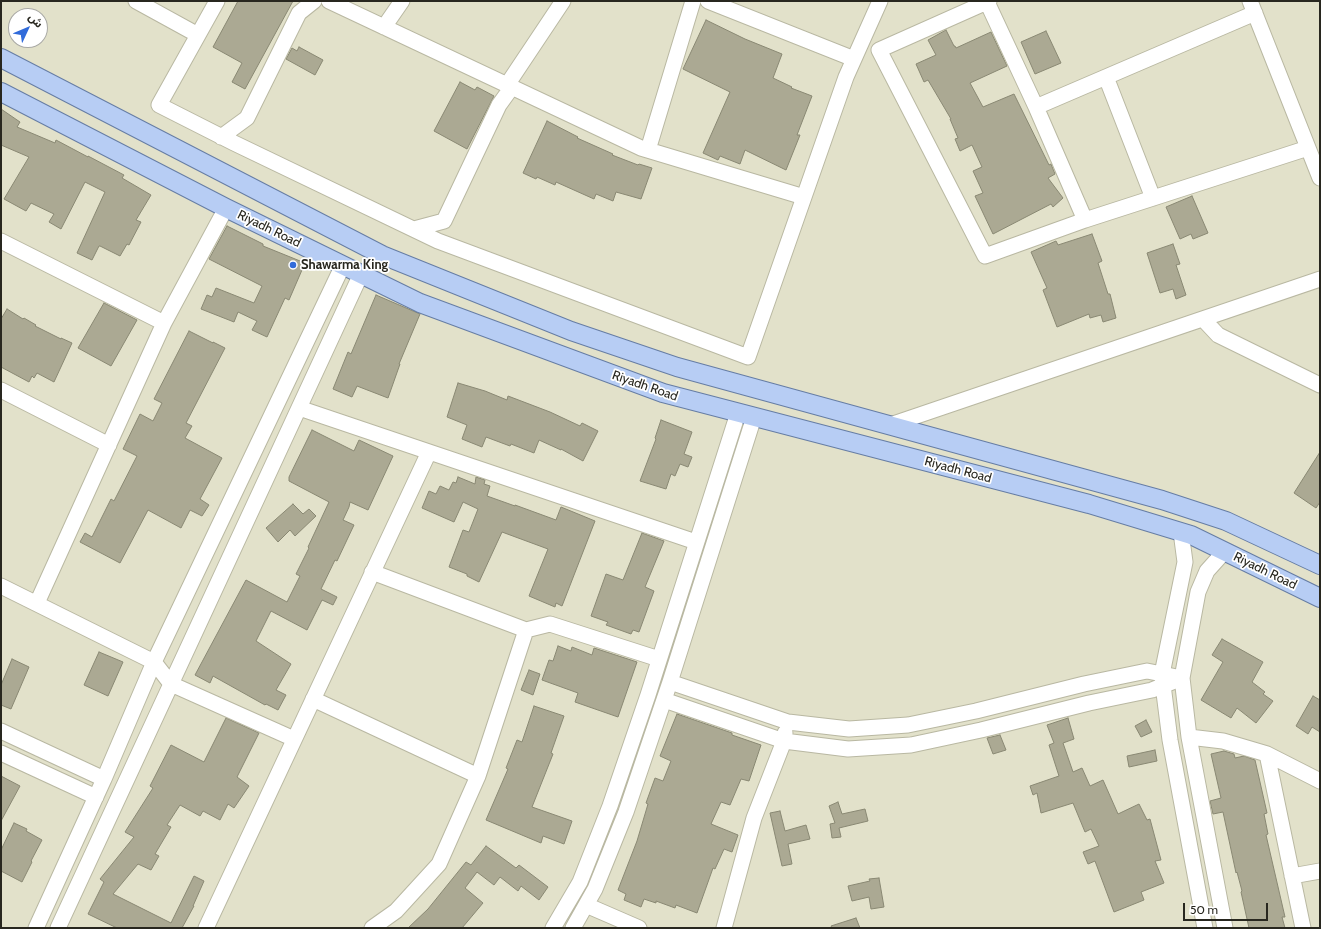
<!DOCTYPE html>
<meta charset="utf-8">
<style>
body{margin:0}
#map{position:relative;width:1321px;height:929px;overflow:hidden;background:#e2e1ca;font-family:Cabin,"Noto Sans Arabic",sans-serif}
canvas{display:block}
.frame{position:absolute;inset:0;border:2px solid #28271f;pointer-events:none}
.north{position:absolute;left:8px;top:8px;width:40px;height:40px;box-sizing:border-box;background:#fff;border:1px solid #a9a9a5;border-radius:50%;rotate:46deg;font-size:11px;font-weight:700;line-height:16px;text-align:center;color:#28271f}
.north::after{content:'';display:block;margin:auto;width:14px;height:18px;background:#316bda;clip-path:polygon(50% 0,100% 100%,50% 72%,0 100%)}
.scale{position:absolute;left:1183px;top:903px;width:85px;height:18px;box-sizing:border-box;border:2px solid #28271f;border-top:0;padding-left:5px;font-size:12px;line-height:14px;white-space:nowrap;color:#28271f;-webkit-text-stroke:3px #fff;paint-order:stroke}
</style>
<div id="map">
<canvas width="1321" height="929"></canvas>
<div class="frame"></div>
<div class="north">ش</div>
<div class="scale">50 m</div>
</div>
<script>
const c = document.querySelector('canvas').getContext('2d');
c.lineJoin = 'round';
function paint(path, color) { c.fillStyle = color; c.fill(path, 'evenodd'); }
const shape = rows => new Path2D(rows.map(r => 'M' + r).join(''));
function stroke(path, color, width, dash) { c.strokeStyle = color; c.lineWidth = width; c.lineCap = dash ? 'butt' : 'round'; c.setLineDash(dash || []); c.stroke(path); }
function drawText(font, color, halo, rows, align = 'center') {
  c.font = font + ' Cabin,sans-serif'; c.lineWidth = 3.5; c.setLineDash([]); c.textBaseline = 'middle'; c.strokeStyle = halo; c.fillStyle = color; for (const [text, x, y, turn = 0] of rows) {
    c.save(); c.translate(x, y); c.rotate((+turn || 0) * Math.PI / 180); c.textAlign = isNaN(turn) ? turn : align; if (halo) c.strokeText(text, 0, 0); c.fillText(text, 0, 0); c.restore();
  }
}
const building = shape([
 [238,1,293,1,245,89,232,82,242,63,213,47,238,1],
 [706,20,745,39,782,54,773,78,792,87,791,88,812,96,797,135,800,135,786,170,745,150,740,164,720,156,718,160,703,153,730,92,683,69,706,20],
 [946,30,954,46,955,46,956,48,991,32,1007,66,970,83,983,107,1014,94,1049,165,1051,164,1055,174,1048,178,1063,198,1053,207,1051,204,993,234,975,196,983,193,973,171,982,167,972,145,960,151,955,139,958,138,950,119,951,119,928,80,924,82,916,64,936,55,928,40,946,30],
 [1046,31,1061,63,1035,74,1021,42,1046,31],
 [299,47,323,60,315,75,286,59,292,48,297,51,299,47],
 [460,82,475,90,477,87,494,96,467,149,434,131,460,82],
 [1,109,20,122,17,127,55,143,56,140,88,157,88,156,124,175,122,178,151,195,136,220,141,222,129,245,127,244,120,256,100,246,99,246,92,260,77,253,105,192,85,182,61,229,49,222,54,214,31,203,26,211,4,199,29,157,1,145,1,109],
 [547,121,578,137,577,138,613,154,612,155,638,165,639,164,652,168,641,199,616,192,613,201,596,194,594,199,556,182,555,185,537,177,536,179,523,173,547,121],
 [1192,196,1208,233,1193,239,1191,234,1180,239,1166,207,1192,196],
 [227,226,263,244,263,246,305,263,289,300,285,298,267,337,252,330,257,321,238,312,234,322,201,309,207,295,212,297,216,288,254,303,262,286,209,259,227,226],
 [1092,234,1102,261,1098,263,1108,294,1110,294,1116,318,1103,322,1101,315,1090,318,1089,314,1057,327,1043,290,1047,288,1031,252,1056,241,1058,245,1092,234],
 [1173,244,1180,264,1176,265,1186,295,1176,299,1173,289,1160,293,1147,253,1173,244],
 [376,295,420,314,399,364,400,364,388,398,357,386,352,397,333,389,348,352,351,354,376,295],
 [104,303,137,320,111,366,78,348,104,303],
 [7,309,23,319,24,318,36,325,35,326,61,339,61,338,72,343,54,382,37,373,34,378,32,376,29,382,1,367,1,319,7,309],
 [189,331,213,343,213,342,225,348,186,423,192,426,185,438,222,458,200,499,209,505,202,516,190,510,181,528,148,510,120,563,80,542,85,533,92,537,111,499,114,501,137,456,123,449,140,414,153,421,162,403,154,399,189,331],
 [458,383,485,391,507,400,508,396,550,412,580,426,582,423,598,431,583,461,561,449,561,450,539,440,534,453,511,444,510,446,486,437,482,447,462,439,467,425,447,417,458,383],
 [661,420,692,432,684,454,692,457,688,467,680,464,675,476,671,474,666,489,640,481,656,439,655,438,661,420],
 [312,430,354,451,359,440,393,456,368,510,350,502,349,507,343,520,354,525,337,561,335,560,321,589,337,597,333,605,322,600,307,630,271,611,256,641,291,664,276,690,286,695,278,710,266,704,265,705,213,676,210,683,195,675,246,580,287,602,300,576,296,574,309,548,308,547,329,502,289,481,289,477,312,430],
 [1320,452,1320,502,1316,508,1294,493,1320,452],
 [458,477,475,484,476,477,485,480,484,484,490,486,487,496,515,506,515,505,556,520,561,507,595,521,562,606,556,603,555,607,529,596,548,549,502,532,479,582,467,576,467,574,449,567,463,530,469,532,478,509,463,502,454,522,422,508,429,491,436,494,440,486,449,490,453,482,456,483,458,477],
 [293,504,303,514,309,509,316,516,295,536,290,530,278,542,266,528,293,504],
 [642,533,664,541,645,587,654,591,639,632,633,630,631,634,606,625,608,622,591,616,606,574,623,580,642,533],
 [1222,639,1263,662,1252,682,1265,692,1263,694,1273,701,1256,723,1237,708,1231,718,1201,700,1223,662,1212,655,1222,639],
 [558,646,571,651,572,647,592,655,594,648,637,662,618,717,575,702,578,693,542,680,549,660,553,661,558,646],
 [99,652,123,662,108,696,84,685,99,652],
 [12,659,29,667,11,709,1,705,1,685,12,659],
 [529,670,540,674,533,695,521,690,529,670],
 [1313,696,1320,700,1320,732,1312,727,1308,734,1296,726,1313,696],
 [534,706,564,716,551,753,553,754,532,807,572,821,564,844,543,836,541,843,486,820,508,769,506,768,517,740,522,742,534,706],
 [677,714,732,733,732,735,761,745,749,781,741,779,730,805,721,802,711,824,738,835,732,852,724,849,715,869,713,868,697,913,676,905,675,908,656,901,656,903,644,899,641,907,624,900,626,894,618,890,637,841,648,804,646,803,655,778,663,781,671,761,660,756,677,714],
 [226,718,259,733,237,777,249,786,234,808,228,804,220,820,203,811,200,816,180,805,167,825,171,827,155,854,159,856,151,870,138,864,113,894,171,923,194,876,204,881,193,906,194,906,182,928,117,928,88,914,104,882,100,879,134,837,125,832,153,788,150,786,171,745,204,762,226,718],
 [1068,718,1074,739,1063,743,1073,772,1082,768,1090,786,1103,780,1118,814,1139,804,1147,820,1150,819,1161,860,1155,861,1164,883,1141,892,1144,900,1114,912,1095,861,1088,864,1083,852,1099,846,1091,829,1085,832,1073,803,1041,813,1037,793,1033,795,1030,786,1059,776,1049,745,1054,743,1047,725,1068,718],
 [1146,720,1152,732,1141,737,1135,726,1146,720],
 [1000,735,1006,750,993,754,987,738,1000,735],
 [1155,750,1157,761,1129,767,1127,756,1155,750],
 [1224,751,1234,754,1235,758,1244,756,1255,760,1267,813,1264,814,1268,834,1266,835,1285,917,1282,917,1285,928,1249,928,1241,892,1242,891,1237,872,1236,873,1223,812,1213,814,1210,801,1221,798,1211,754,1224,751],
 [1,776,20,786,1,821,1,776],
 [838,802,842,814,865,809,868,821,839,828,841,837,832,838,830,824,835,823,829,806,838,802],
 [780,811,785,831,806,825,810,839,788,844,792,864,782,866,770,813,780,811],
 [14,823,27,829,26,831,42,840,31,861,32,862,22,882,1,871,1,850,14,823],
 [486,846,516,868,519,865,548,887,539,900,521,886,518,891,500,877,494,885,477,872,465,888,483,903,462,928,408,928,428,909,466,862,471,865,486,846],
 [879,878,884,907,871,909,869,897,852,901,848,886,870,881,869,879,879,878],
 [856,918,860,928,832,928,831,926,856,918]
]);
paint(building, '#aba993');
stroke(building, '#898873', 1);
const minor = shape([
 [136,1,198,35],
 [217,1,159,105,234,143,438,241,748,357,846,77,880,1],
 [329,1,641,148,804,197],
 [708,1,854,59],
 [989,1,987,2,1036,107,1085,220,1308,148],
 [1250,1,1320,178],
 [987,2,879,50,985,256,1085,220],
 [384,27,402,1],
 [1106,77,1153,198],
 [507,85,563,1],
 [1036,107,1255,13],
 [221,137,247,118,299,13,314,1],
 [648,150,693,1],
 [414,229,444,221,499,105,512,87],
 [1,241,164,323],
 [1203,319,1218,335,1320,385],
 [1,390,109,445],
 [299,408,696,542],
 [890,425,1320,279],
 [1181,532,1185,562,1162,674,1163,685,1170,740,1205,928],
 [1,586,154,662,171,684,294,739],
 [37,603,164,323,226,208],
 [526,630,550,624,659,659],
 [670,682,788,722,849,729,908,725,976,711,1084,684,1147,671,1182,678],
 [313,699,478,776],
 [664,700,784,741,848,749,911,745,981,730,1089,703,1152,690,1182,678],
 [1,731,104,779],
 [1189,737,1223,741,1267,754,1320,781],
 [1,753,96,797],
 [1267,754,1303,928],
 [1292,876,1320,871],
 [586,905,639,928],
 [36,928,104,779,154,662,343,265],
 [58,928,361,274],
 [206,928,429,452],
 [372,928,396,911,439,864,478,776,526,630,372,572],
 [553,928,580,882,610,806,648,695,738,413],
 [573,928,595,889,626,812,670,682,754,417],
 [724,928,754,818,784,741,785,733],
 [1225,928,1189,737,1182,678,1198,592,1207,571,1225,551]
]);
const major = shape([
 [1,58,382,255,571,331,677,367,1162,500,1226,521,1320,565],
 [1,92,226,208,420,303,663,393,1089,504,1191,535,1320,598]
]);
stroke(minor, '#b9b8a2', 17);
stroke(major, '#667da4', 20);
stroke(minor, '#fff', 15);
stroke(major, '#b7cdf4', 18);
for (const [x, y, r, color] of [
 [293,265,4,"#316bda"]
]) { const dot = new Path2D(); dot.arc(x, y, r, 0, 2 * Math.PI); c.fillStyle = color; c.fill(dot); stroke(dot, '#fff', 1.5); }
drawText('13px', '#28271f', '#fff', [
 ["Riyadh Road",269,229,26],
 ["Riyadh Road",645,386,19],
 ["Riyadh Road",958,470,15],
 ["Riyadh Road",1265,571,26]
]);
drawText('bold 13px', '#28271f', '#fff', [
 ["Shawarma King",301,265]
], 'left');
</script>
